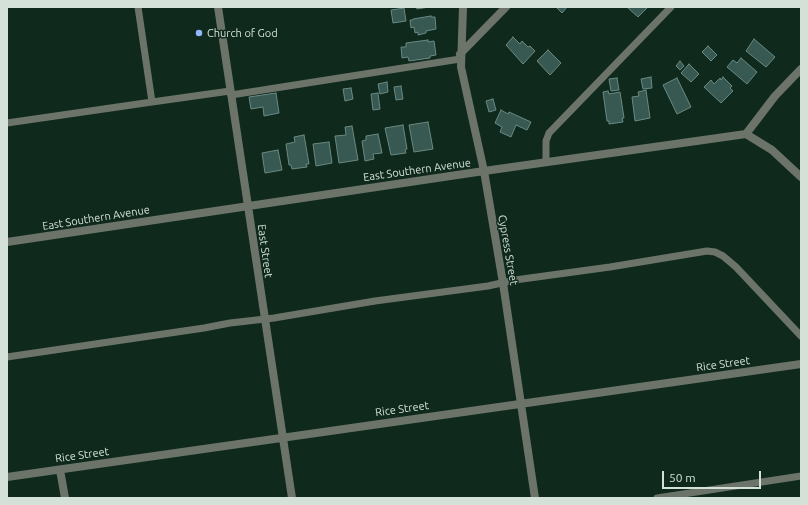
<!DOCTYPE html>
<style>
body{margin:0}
#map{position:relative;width:808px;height:505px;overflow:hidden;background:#10291d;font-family:Ubuntu,sans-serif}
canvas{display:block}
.frame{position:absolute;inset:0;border:8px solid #d3e1d9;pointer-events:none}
.scale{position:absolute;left:662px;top:471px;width:99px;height:18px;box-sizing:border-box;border:2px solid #d3e1d9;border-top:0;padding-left:5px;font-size:12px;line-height:14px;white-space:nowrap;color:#d3e1d9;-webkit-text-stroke:3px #10291d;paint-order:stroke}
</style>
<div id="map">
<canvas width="808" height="505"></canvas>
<div class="frame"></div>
<div class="scale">50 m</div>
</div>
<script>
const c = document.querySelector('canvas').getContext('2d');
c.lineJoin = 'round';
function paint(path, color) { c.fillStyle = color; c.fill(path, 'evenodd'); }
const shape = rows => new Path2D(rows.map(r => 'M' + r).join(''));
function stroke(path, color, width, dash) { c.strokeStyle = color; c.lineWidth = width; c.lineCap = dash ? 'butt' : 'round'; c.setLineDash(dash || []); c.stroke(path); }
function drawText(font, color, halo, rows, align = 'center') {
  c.font = font + ' Ubuntu,sans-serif'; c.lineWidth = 3; c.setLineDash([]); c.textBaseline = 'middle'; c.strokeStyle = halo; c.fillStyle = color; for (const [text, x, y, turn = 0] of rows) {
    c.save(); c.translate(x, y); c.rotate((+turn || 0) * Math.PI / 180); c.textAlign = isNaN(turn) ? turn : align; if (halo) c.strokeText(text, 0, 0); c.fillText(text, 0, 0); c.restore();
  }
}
const building = shape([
 [413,7,429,7,417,9,416,7,413,7],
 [556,7,567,7,562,13,556,7],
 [627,7,646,7,647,8,638,17,627,7],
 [404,8,406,21,393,23,391,10,404,8],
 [431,16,431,17,435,17,436,29,426,31,426,33,418,35,418,32,415,33,414,27,411,28,410,20,413,20,413,19,431,16],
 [513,37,520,44,522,41,528,47,530,46,535,51,523,64,506,45,513,37],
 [754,39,775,57,766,67,746,51,754,39],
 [428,40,428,42,434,41,436,55,430,56,430,58,409,61,408,57,402,58,401,47,406,47,406,43,428,40],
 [708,46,717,55,711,61,702,52,708,46],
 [548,50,561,63,550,75,537,61,548,50],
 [741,58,757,72,747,84,727,67,733,60,737,63,741,58],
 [680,61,684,66,680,70,676,66,680,61],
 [689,64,699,74,691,82,681,73,689,64],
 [651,77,652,88,643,89,641,79,651,77],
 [723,77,732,86,730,88,733,91,721,103,704,87,711,80,714,84,720,78,721,80,723,77],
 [617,78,619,90,611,91,609,79,617,78],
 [677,78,691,107,677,114,663,85,677,78],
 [387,82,388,92,380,94,378,84,387,82],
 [401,86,403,99,396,100,394,87,401,86],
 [351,88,353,99,345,101,343,89,351,88],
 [646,90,650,118,635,121,632,97,639,96,638,92,646,90],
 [608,91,609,94,620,92,624,118,622,118,623,122,609,124,609,121,607,121,603,92,608,91],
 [276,93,279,113,264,116,263,107,251,109,249,97,276,93],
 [378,93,380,109,373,110,371,94,378,93],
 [493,99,496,110,489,112,486,101,493,99],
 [501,110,508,114,509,112,531,122,527,130,516,125,511,137,500,132,502,127,495,123,501,110],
 [428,122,433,149,414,152,409,125,428,122],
 [403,125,407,149,405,150,406,153,391,155,385,128,403,125],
 [352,126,358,160,339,163,335,136,346,135,345,127,352,126],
 [378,134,382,153,373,154,374,159,365,161,362,141,366,140,366,136,378,134],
 [304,135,309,164,306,164,307,167,292,169,291,165,289,165,286,144,295,142,294,137,304,135],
 [329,142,332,163,316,166,313,144,329,142],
 [278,150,282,170,265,173,262,153,278,150]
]);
paint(building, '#385952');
stroke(building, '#698a83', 1);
stroke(shape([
 [138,7,152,102,230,91],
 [231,95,460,59],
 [7,123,152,102],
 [546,162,546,141,549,133,671,7],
 [7,357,204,328,230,323,274,318,375,301,488,286,515,280,610,267,707,251,715,252,723,256,736,267,801,336],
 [657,498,801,476]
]), '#6c746a', 7);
stroke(shape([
 [218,7,292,498],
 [463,7,461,67,484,171,503,283,535,498],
 [460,54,506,7],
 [746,134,772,150,801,177],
 [7,242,484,171,746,134,775,96,801,69],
 [60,470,65,498],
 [7,477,801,364]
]), '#6c746a', 8);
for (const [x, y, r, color] of [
 [199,33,4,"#91b8fd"]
]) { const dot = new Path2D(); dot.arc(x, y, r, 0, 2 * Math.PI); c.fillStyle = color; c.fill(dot); stroke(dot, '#10291d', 1.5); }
drawText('11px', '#d3e1d9', '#10291d', [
 ["Church of God",207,33]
], 'left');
drawText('11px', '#d3e1d9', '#10291d', [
 ["East Southern Avenue",417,170,-8],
 ["East Southern Avenue",96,218,-9],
 ["Cypress Street",508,250,80],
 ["East Street",265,251,82],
 ["Rice Street",723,364,-8],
 ["Rice Street",402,409,-8],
 ["Rice Street",82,455,-8]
]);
</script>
